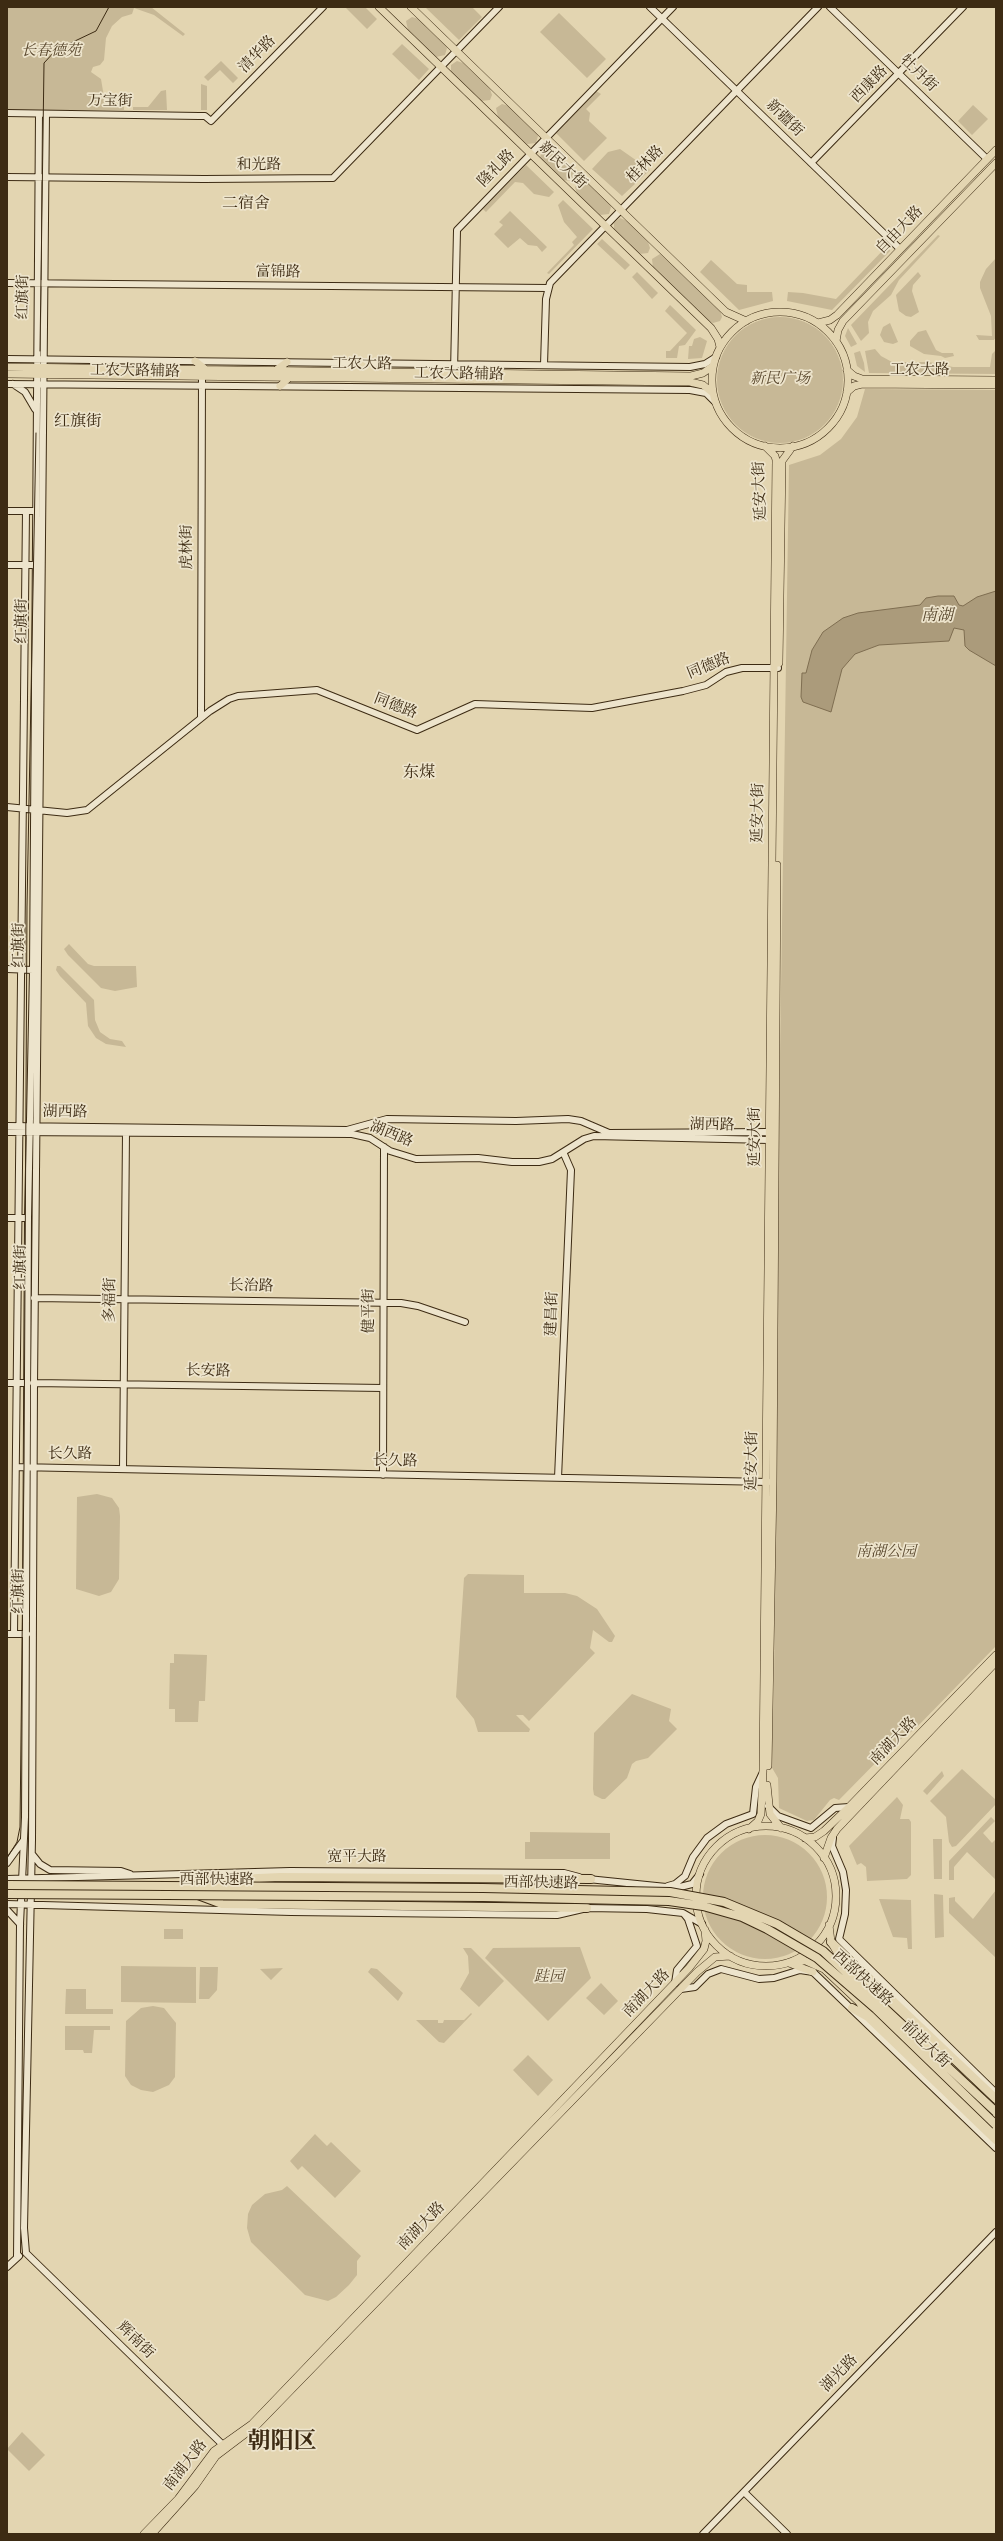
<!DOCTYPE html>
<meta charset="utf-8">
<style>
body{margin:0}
#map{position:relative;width:1003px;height:2541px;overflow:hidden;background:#e3d5b1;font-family:"IM FELL DW Pica",serif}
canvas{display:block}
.frame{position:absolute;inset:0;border:8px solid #3d2b13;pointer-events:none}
</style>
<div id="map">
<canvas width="1003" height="2541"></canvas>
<div class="frame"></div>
</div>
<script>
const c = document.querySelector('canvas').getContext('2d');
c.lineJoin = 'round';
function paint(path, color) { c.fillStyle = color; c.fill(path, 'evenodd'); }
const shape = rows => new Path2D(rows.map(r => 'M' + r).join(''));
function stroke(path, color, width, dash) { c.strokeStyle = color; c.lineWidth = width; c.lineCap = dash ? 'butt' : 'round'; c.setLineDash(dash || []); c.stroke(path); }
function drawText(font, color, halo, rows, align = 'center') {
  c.font = font + ' "IM FELL DW Pica","Noto Serif SC",serif'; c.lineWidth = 3.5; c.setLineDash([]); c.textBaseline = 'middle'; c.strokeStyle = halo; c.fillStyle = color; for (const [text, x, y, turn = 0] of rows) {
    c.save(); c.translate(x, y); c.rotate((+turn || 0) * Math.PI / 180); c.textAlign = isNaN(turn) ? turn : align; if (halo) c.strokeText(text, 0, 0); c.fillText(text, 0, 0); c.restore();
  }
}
paint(shape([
 [7,7,151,7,185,34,183,36,154,15,134,8,132,14,122,17,112,26,106,38,104,60,100,65,93,67,91,72,101,79,105,103,124,104,124,110,7,110],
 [345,7,365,7,377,19,367,29],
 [425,7,472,7,482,17,459,40],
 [559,13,606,59,587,78,540,32],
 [412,17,419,19,444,44,447,48,445,55,436,57,408,30,406,21],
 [402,44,429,69,419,80,392,54],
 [221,61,238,78,233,83,220,70,208,81,204,77],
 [457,61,463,63,490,89,492,95,490,100,481,101,451,72,451,65],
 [201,84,207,86,207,110,201,110],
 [166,90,167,110,133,110,133,107,148,107,161,91],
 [596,91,601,94,586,109,590,113,589,121,607,138,584,161,556,133],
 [502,104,509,106,536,132,538,136,536,143,527,144,498,117,496,108],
 [973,105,988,119,972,135,958,121],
 [548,146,574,170,575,177,571,181,562,180,540,158,542,149],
 [620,149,650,170,622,196,592,169,608,152],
 [526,165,554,192,549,197,534,194,523,183,515,182,486,212,483,209],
 [582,181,588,183,609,203,611,207,609,214,600,215,577,194,575,187],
 [563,200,593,229,549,274,547,273,574,245,572,242,577,237,564,222,558,205],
 [510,211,547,247,542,252,537,246,528,245,520,238,508,248,494,234,503,225,499,222],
 [620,218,627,221,648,242,650,248,648,253,639,254,614,230,614,223],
 [938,235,940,236,899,280,891,295,873,311,868,322,869,333,861,341,851,325],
 [602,239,630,265,625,270,597,244],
 [888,245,890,251,832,310,787,301,788,292,803,293,836,299],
 [660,254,720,310,722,317,720,321,713,323,709,321,653,268,652,259],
 [996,258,996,337,994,340,979,340,976,335,992,336,991,316,980,288,980,282,986,269],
 [711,260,737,284,747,285,747,292,772,292,773,301,739,310,700,272],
 [637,272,658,293,652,299,632,277],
 [918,272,921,276,913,285,912,291,919,312,911,317,906,316,899,311,896,295],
 [670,305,696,330,685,345,679,346,677,358,666,358,666,351,670,351,687,333,665,311],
 '717 380a63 63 0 1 1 126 0a63 63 0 1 1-126 0Z',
 [890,323,898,342,893,344,884,342,880,335,883,327],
 [848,328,857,344,851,347,845,336],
 [926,330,936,350,942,353,953,353,954,356,945,358,941,356,924,354,910,346,910,341,918,332],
 [700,337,707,341,702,358,688,359,689,346,692,346,694,339],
 [875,349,881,356,892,362,929,362,953,367,990,367,992,354,996,350,996,374,869,373,865,351],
 [860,351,864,363,865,372,857,366,854,353],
 [865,389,996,390,996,1646,915,1729,894,1744,839,1800,834,1798,830,1800,814,1820,807,1821,779,1808,778,1778,771,1766,774,1684,779,1119,789,465,820,455,841,439,857,417],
 [69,944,88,964,94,966,136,966,137,987,115,991,101,988,68,955,64,949],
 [57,966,60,966,94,1000,95,1020,100,1032,110,1039,122,1041,126,1047,106,1044,96,1038,88,1026,86,1003,60,976,56,970],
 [97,1494,112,1498,119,1508,120,1516,119,1579,111,1592,99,1596,76,1589,77,1497],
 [468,1574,524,1575,524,1593,565,1593,577,1596,597,1609,615,1636,612,1642,609,1642,593,1630,590,1648,595,1653,529,1721,523,1715,516,1715,530,1729,529,1732,478,1732,474,1719,456,1697,464,1578],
 [174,1654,207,1655,205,1701,199,1701,198,1722,175,1722,175,1709,169,1709,170,1663,174,1663],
 [632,1694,671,1709,669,1721,677,1729,648,1758,636,1761,632,1764,627,1778,605,1799,602,1799,594,1795,593,1789,594,1733],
 [962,1769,996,1800,996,1804,956,1846,952,1847,949,1842,946,1817,930,1801],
 [942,1771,944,1776,927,1795,923,1791],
 [897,1797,903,1805,900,1819,909,1819,911,1822,911,1875,907,1879,867,1881,866,1867,861,1863,857,1865,849,1846],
 [991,1817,995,1821,983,1833,992,1843,996,1839,996,1880,967,1852,954,1867,954,1880,949,1880,949,1861],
 [530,1832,610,1833,610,1859,525,1859,525,1842,530,1842],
 '703 1897a62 62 0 1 1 124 0a62 62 0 1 1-124 0Z',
 [933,1839,942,1839,942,1879,934,1879],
 [996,1890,996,1958,949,1913,949,1898,955,1897,955,1901,973,1919],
 [934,1894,943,1895,944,1937,935,1938],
 [879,1899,911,1900,912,1949,908,1949,907,1938,893,1937],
 [164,1929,183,1929,183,1939,164,1939],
 [580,1947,591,1978,548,2021,485,1958,493,1948],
 [463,1948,471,1948,504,1981,479,2007,460,1989,469,1973,468,1956],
 [121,1966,196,1967,196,2003,121,2002],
 [200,1967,218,1967,217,1990,209,1999,199,1999],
 [283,1968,271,1980,260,1969],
 [371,1968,377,1969,403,1993,398,2001,368,1972],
 [601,1983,618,2001,604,2015,586,1998],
 [66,1989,86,1989,86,2009,113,2009,113,2014,65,2014],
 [153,2006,164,2008,176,2023,175,2077,169,2085,153,2092,141,2090,131,2085,125,2076,126,2021,141,2008],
 [471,2013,472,2014,444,2043,439,2042,416,2020,438,2020,438,2023,443,2023,444,2020,464,2020],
 [65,2026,110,2026,110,2030,94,2030,92,2053,84,2053,83,2050,65,2050],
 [528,2055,553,2080,538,2096,513,2070],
 [315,2134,327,2146,331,2142,361,2171,335,2198,302,2166,298,2170,290,2161],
 [287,2186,361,2256,357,2261,357,2275,349,2285,336,2297,328,2301,305,2295,251,2242,247,2228,248,2214,252,2205,265,2194,282,2190],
 [22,2432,45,2455,29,2471,7,2449]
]), '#c7b896');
const water = shape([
 [996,591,996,666,969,650,965,646,964,630,954,628,949,641,879,645,855,654,842,669,831,712,803,702,801,697,802,673,806,673,812,650,823,632,843,618,858,613,920,605,926,598,938,596,954,596,959,605,963,606,977,597,996,591]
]);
paint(water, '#ab9b7b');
stroke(water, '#7f6e51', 1);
const secondary = shape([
 [650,7,900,249],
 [830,7,987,159],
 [7,113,199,116,205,116,211,121,323,7],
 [811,163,963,7],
 [7,177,204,179,333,178,499,7],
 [7,283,548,288],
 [7,359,690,367,705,364,716,357],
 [544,365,546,299,550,283,818,7],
 [454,372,457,230,673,7],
 [7,384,690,390,706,393,715,402],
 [13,384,25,392,35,409],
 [7,511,36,511],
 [7,565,36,565],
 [201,717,202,376],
 [7,807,67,813,87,810,210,711,229,699,238,696,317,690,417,730,475,704,592,708,683,691,706,685,726,672,742,668,778,668],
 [7,969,33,970],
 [7,1126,347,1130,387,1119,516,1121,568,1119,581,1121,609,1133,769,1132,774,1137,769,1140,594,1136,584,1139,552,1159,539,1162,512,1162,478,1158,416,1159,390,1151,370,1138,352,1134,7,1132],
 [7,1218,28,1218],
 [34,1298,401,1303,418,1306,465,1322],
 [7,1383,28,1383],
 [34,1383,383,1388],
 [16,1467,769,1482],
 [123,1469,126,1132],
 [383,1475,384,1147],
 [558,1478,571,1170,564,1154],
 [7,1634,27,1634],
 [14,1634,26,511],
 [768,1806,778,1816,811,1828,835,1808,849,1807],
 [833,1838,832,1846,843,1872,846,1890,845,1914,839,1939,996,2093],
 [32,1854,40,1864,50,1870,121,1871,130,1874],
 [7,1863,23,1841],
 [7,1879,290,1871,564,1873,579,1877],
 [588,1879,676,1888,692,1884,700,1874],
 [668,1886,675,1884,685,1876,693,1857,707,1838,726,1824,753,1814,756,1787,763,1772],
 [7,1904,291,1912,557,1915,587,1908,647,1909,683,1913,702,1924],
 [7,1910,20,1924],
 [675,1983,677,1970,697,1946,688,1919,684,1914],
 [681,1989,695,1987,708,1974,721,1969,759,1979,774,1978,800,1970,813,1972,996,2148],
 [26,2253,24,2228,32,1840,34,1383,46,114],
 [26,2253,225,2447],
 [17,2257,20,1924,25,1817,28,1218,33,970,39,114],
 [7,2267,19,2256],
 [744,2492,787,2534],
 [703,2534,996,2232]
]);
const primary = shape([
 [379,7,711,328,718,339,720,347],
 [411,7,726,312,746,321],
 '712 380a68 68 0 1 1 136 0a68 68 0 1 1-136 0Z',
 [818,323,830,320,837,315,996,150],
 [836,341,838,330,843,321,996,163],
 [195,361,205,369],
 [358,363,371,371],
 [7,367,691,376,703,373,713,366],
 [276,370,287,362],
 [847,370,854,376,862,379,996,380],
 [7,374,690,382,703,385,713,393],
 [280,386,290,377],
 [847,392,854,386,862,384,996,385],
 [779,663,782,461,793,446],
 [768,1766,773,1482,777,865],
 [767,1785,770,1814,781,1828],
 '696 1896a70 70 0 1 1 140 0a70 70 0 1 1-140 0Z',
 [749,1829,758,1821,761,1814,763,1772,776,460,775,456,765,446],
 [805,1838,815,1837,824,1831,849,1807,996,1655],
 [824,1858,831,1838,837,1829,996,1662],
 [829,1925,831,1942,841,1959,948,2062],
 [796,1960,806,1961,824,1969,996,2131],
 [789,1963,813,1972],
 [144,2534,178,2499,214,2451,252,2424,689,1968,704,1949,706,1941,705,1930],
 [152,2534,195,2486,216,2456,257,2425,697,1972,715,1957,730,1956]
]);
const highway = shape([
 [203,1885,238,1879,280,1877,591,1879],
 [198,1895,222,1904,587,1908],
 [831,1942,996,2099],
 [860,2002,868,2017],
 [852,2008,868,2017,996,2140]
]);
stroke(secondary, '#3d2b13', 8);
stroke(primary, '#3d2b13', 8);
stroke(highway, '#3d2b13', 10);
stroke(secondary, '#ede4cc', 6);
stroke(primary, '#e3d5b1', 7);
stroke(highway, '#e3d5b1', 8);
stroke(shape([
 [40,351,44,63,56,50,96,31,109,7],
 [7,1858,17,1842,20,1827,24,1468,27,906,36,433]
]), '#3d2b13', 1);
const highwayBridge = shape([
 [7,1885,483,1888,670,1892,724,1902,777,1924,823,1951,996,2112],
 [7,1894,483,1897,669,1901,703,1906,742,1917,767,1929,817,1958,876,2009,996,2125]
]);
stroke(highwayBridge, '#3d2b13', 10, []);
stroke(highwayBridge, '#e3d5b1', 8);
drawText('italic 15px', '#59472d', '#ede4cc', [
 ["长春德苑",51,52],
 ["新民广场",780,380],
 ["南湖公园",886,1553],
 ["跬园",549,1978]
]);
drawText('15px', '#3d2b13', '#ede4cc', [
 ["清华路",258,55,-46],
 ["牡丹街",918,74,44],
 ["西康路",870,85,-46],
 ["万宝街",110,102,1],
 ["新疆街",784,119,44],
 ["桂林路",646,165,-46],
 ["和光路",259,166],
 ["新民大街",562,166,44],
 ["隆礼路",497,169,-46],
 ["自由大路",900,231,-46],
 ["富锦路",278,273,1],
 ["红旗街",24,297,-89],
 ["工农大路",362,365,1],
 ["工农大路",920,371],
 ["工农大路辅路",135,372,1],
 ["工农大路辅路",459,375,1],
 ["延安大街",761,491,-92],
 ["虎林街",188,547,-90],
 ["红旗街",23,621,-90],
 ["同德路",709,667,-22],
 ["同德路",395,707,21],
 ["延安大街",759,813,-89],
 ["红旗街",20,945,-90],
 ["湖西路",65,1113,1],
 ["湖西路",712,1126,1],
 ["湖西路",391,1135,22],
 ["延安大街",756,1137,-90],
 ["红旗街",22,1267,-90],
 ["长治路",251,1287,1],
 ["多福街",111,1300,-89],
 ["健平街",370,1311,-90],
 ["建昌街",553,1314,-88],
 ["长安路",208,1372,1],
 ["长久路",70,1455],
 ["延安大街",753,1461,-89],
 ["长久路",395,1462,1],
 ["红旗街",20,1591,-90],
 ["南湖大路",894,1742,-46],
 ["宽平大路",357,1858],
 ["西部快速路",217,1881],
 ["西部快速路",541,1884,1],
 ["西部快速路",862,1979,42],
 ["南湖大路",647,1994,-46],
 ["前进大街",925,2045,44],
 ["南湖大路",422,2227,-46],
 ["辉南街",135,2341,44],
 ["湖光路",840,2374,-46],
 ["南湖大路",186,2466,-52]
]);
drawText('16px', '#3d2b13', '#ede4cc', [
 ["二宿舍",246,205],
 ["红旗街",78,423],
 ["东煤",419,774]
]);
drawText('italic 16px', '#58472d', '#ede4cc', [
 ["南湖",937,617]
]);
drawText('bold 23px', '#3d2b13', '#ede4cc', [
 ["朝阳区",282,2443]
]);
</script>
